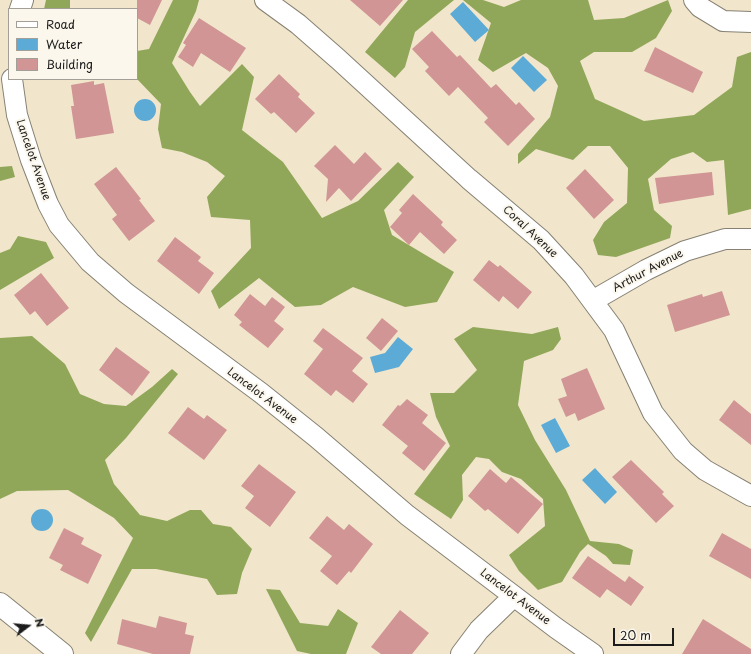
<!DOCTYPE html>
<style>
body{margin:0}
#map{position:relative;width:751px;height:654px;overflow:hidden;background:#f1e6cb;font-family:"Playpen Sans",sans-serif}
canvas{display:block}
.legend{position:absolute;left:8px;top:8px;width:130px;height:72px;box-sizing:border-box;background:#fbf7ec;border:1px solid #a29f99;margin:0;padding:5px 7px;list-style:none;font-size:12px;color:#1c1c1c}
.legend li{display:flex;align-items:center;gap:8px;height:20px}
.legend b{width:20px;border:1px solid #a29f99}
.north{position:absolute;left:8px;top:606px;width:40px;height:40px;-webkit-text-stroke:3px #fbf7ec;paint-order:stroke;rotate:74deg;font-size:11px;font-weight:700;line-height:16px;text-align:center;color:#1c1c1c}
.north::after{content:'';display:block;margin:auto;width:14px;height:18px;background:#1c1c1c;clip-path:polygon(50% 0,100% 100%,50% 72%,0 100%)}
.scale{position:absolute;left:613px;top:628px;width:61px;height:18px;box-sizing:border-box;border:2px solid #1c1c1c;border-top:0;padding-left:5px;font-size:12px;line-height:14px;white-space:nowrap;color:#1c1c1c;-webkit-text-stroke:3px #fbf7ec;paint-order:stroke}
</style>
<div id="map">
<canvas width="751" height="654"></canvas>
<ul class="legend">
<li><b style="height:5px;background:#fff"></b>Road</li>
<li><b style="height:11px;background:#5cabd6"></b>Water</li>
<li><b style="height:11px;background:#d09594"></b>Building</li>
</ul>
<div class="north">N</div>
<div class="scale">20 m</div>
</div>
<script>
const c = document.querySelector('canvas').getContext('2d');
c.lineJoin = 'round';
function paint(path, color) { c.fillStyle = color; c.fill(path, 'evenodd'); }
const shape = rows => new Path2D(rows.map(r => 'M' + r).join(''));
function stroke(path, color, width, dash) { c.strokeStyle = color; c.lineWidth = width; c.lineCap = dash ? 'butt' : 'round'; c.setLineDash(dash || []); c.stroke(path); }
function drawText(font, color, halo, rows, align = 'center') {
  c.font = font + ' "Playpen Sans",sans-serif'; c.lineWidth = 4; c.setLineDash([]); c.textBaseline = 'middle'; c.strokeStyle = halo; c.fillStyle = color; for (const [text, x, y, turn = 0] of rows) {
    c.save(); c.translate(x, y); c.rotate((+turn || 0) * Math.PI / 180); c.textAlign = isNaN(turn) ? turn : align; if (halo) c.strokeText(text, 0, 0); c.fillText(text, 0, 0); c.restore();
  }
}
paint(shape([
 [46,0,70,0,70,9,44,9],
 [173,0,199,0,196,11,172,63,190,92,200,106,242,64,254,77,242,130,283,162,322,218,358,201,398,162,414,177,384,210,392,235,454,272,437,302,405,307,353,287,321,305,295,307,259,278,219,309,211,291,251,248,250,220,211,217,207,197,225,176,207,162,182,152,162,148,158,129,161,104,137,79,137,51,149,49],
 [408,0,454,0,415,32,405,67,395,78,365,52],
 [463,0,483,0,504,7,521,0,588,0,594,20,624,18,668,0,672,11,656,38,632,52,594,52,580,61,595,99,644,121,694,115,732,87,737,57,751,52,751,209,728,215,724,160,707,162,693,152,671,159,648,179,654,210,672,226,670,238,616,257,598,255,593,240,604,222,627,203,628,168,610,146,588,146,573,160,536,149,518,164,518,154,550,117,558,86,548,68,526,53,493,72,478,60,491,23],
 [12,166,15,177,0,181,0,167],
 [18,236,46,242,54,258,0,290,0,253,10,249],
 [473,327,532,334,558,327,561,339,553,350,524,361,518,405,535,440,566,490,590,541,619,544,633,550,630,565,613,564,606,556,588,544,580,552,562,582,538,590,519,571,509,555,545,526,543,499,521,479,502,472,489,459,476,457,462,475,463,500,451,519,414,494,450,446,436,417,430,393,454,393,477,370,454,339],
 [32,336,65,364,80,394,104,404,126,406,152,387,172,369,178,374,126,438,105,460,114,484,140,515,167,521,190,510,201,510,213,524,231,527,252,549,242,573,237,594,217,595,207,579,156,569,132,569,91,642,85,633,133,538,114,518,68,490,17,491,0,499,0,338],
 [266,589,280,590,300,623,328,626,338,609,358,623,346,654,311,654,297,651]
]), '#90a759');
paint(shape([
 [463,2,489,30,475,42,450,14],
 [523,56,547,80,534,92,511,68],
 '134 110a11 11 0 1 1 22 0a11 11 0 1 1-22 0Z',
 [398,337,413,349,399,367,375,373,370,357,385,353],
 [555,418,570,446,556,453,541,425],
 [595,468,617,492,605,504,582,480],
 '31 520a11 11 0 1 1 22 0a11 11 0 1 1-22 0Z'
]), '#5cabd6');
paint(shape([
 [137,0,162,0,150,25,137,18],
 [350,0,403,0,380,26],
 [199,18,246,48,230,72,201,53,193,67,178,57,186,45,183,43],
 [432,31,457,57,460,55,491,88,496,84,516,105,519,102,535,119,508,146,484,122,488,118,458,87,449,96,425,71,429,67,412,49],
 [655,47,703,72,693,93,644,71],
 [279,74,300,94,298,97,315,113,296,133,274,112,271,114,255,99],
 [94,81,94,85,104,83,114,133,76,139,71,106,74,106,71,85],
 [335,145,354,164,365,152,382,169,351,201,339,188,326,202,328,179,314,166],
 [116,167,141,199,139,200,155,221,129,241,112,219,117,215,94,184],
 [585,169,614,200,594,219,566,188],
 [712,172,714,195,659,204,655,178],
 [413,194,443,222,441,225,457,240,444,254,420,232,409,245,390,227,402,213,399,210],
 [175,237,201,257,198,261,214,273,199,294,157,261],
 [489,260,498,267,500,265,532,292,518,309,503,296,499,302,473,280],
 [41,273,69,308,47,326,35,311,30,315,14,295],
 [722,291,730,315,675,332,667,305,702,294,703,297],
 [250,294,265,306,272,297,285,307,274,321,284,329,268,348,239,325,242,322,234,315],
 [382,318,398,331,381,351,366,338],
 [323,328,363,358,352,371,368,384,353,403,336,390,331,396,304,374,323,349,313,341],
 [116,347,150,372,132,396,99,370],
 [587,368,605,409,578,421,575,413,566,417,558,399,567,396,561,379],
 [407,399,428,415,422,423,446,443,424,471,402,453,408,446,382,425,398,405,400,406],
 [734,400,751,414,751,445,719,420],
 [188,407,204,419,207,415,227,430,204,460,168,433],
 [631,460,664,492,662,494,674,506,656,523,612,477],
 [259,464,296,492,270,527,245,508,254,496,241,486],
 [490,469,506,483,511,477,543,504,518,534,488,509,485,511,468,496],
 [327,516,344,530,349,524,373,544,351,573,349,571,337,585,320,571,332,556,309,538],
 [64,528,84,538,81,544,102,555,88,584,60,570,63,565,49,558],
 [722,533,751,549,751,579,709,556],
 [588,556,625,582,629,576,644,587,631,606,607,589,600,598,572,578],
 [400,610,429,633,412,654,381,654,371,647],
 [159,616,187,623,185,634,194,636,190,654,153,654,117,644,122,619,156,628],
 [703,619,751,649,751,654,682,654]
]), '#d09594');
const street = shape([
 [265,0,298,24,338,59,469,179,541,240,574,276,614,330,653,413,683,451,705,470,751,496],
 [694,0,700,7,723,21,751,22],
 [20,9,23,0],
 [12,79,17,115,31,160,48,204,59,225,90,262,126,293,261,393,316,437,407,515,556,628,593,654],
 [594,300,646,270,685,251,725,239,751,239],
 [461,654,479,630,514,596]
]);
const secondary = shape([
 [0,604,62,654]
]);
stroke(street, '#868174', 22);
stroke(secondary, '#868174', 24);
stroke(street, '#fff', 20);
stroke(secondary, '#fff', 22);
drawText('11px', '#1c1c1c', '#fbf7ec', [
 ["Lancelot Avenue",33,160,71],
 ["Coral Avenue",530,232,43],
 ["Arthur Avenue",648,271,-28],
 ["Lancelot Avenue",262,396,37],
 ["Lancelot Avenue",515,597,37]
]);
</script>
